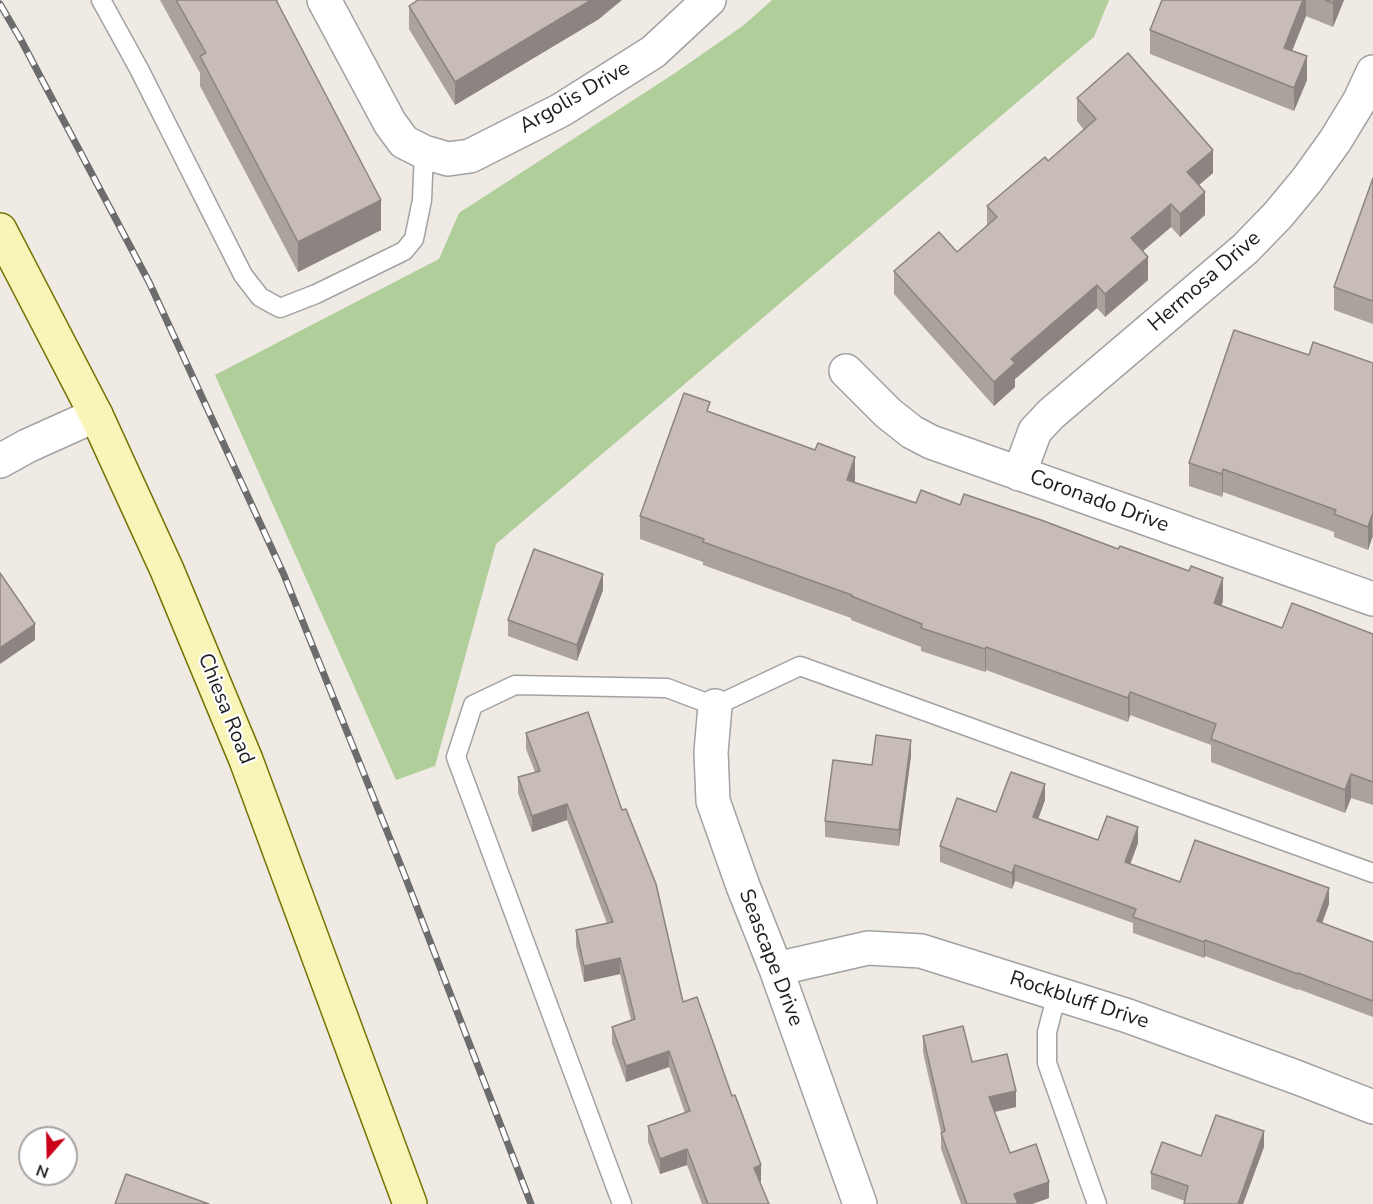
<!DOCTYPE html>
<style>
body{margin:0}
#map{position:relative;width:1373px;height:1204px;overflow:hidden;background:#efeae4;font-family:"Nunito Sans",sans-serif}
canvas{display:block}
.north{position:absolute;left:18px;top:1126px;width:60px;height:60px;box-sizing:border-box;background:#fff;border:2px solid #a5a5a5;border-radius:50%;rotate:200deg;font-size:16px;font-weight:700;line-height:24px;text-align:center;color:#1e1e1e}
.north::after{content:'';display:block;margin:auto;width:21px;height:27px;background:#cc0019;clip-path:polygon(50% 0,100% 100%,50% 72%,0 100%)}
</style>
<div id="map">
<canvas width="1373" height="1204"></canvas>
<div class="north">N</div>
</div>
<script>
const c = document.querySelector('canvas').getContext('2d');
c.lineJoin = 'round';
function paint(path, color) { c.fillStyle = color; c.fill(path, 'evenodd'); }
const shape = rows => new Path2D(rows.map(r => 'M' + r).join(''));
function stroke(path, color, width, dash) { c.strokeStyle = color; c.lineWidth = width; c.lineCap = dash ? 'butt' : 'round'; c.setLineDash(dash || []); c.stroke(path); }
function drawText(font, color, halo, rows, align = 'center') {
  c.font = font + ' "Nunito Sans",sans-serif'; c.lineWidth = 4.5; c.setLineDash([]); c.textBaseline = 'middle'; c.strokeStyle = halo; c.fillStyle = color; for (const [text, x, y, turn = 0] of rows) {
    c.save(); c.translate(x, y); c.rotate((+turn || 0) * Math.PI / 180); c.textAlign = isNaN(turn) ? turn : align; if (halo) c.strokeText(text, 0, 0); c.fillText(text, 0, 0); c.restore();
  }
}
paint(shape([
 [772,0,1109,0,1094,37,496,544,435,766,396,780,215,375,439,259,459,213,675,73,744,25]
]), '#afce99');
const lane = shape([
 [101,0,139,69,243,275,260,297,280,308,316,294,404,251,414,239,422,200,424,152],
 [1057,994,1047,1032,1047,1063,1097,1204],
 [622,1204,456,757,473,705,515,685,667,688,715,706,800,666,1373,873]
]);
const street = shape([
 [324,0,390,123,404,142,424,152,448,159,470,156,561,110,653,52,709,0],
 [846,371,888,413,912,432,931,442,1373,599],
 [0,461,27,446,96,415],
 [1019,474,1035,431,1051,414,1245,249,1278,215,1307,180,1335,141,1360,100,1373,72],
 [715,706,711,752,713,801,743,886,776,969,860,1204],
 [776,969,868,948,921,951,1128,1016,1296,1077,1373,1107]
]);
const secondary = shape([
 [0,230,96,415,167,570,246,760,410,1204]
]);
stroke(lane, '#a2a2a2', 21);
stroke(street, '#a2a2a2', 36);
stroke(secondary, '#757405', 36);
stroke(lane, '#fff', 18);
stroke(street, '#fff', 33);
stroke(secondary, '#f9f5b8', 33);
const rail = shape([
 [0,4,21,40,149,282,284,575,403,871,531,1204]
]);
stroke(rail, '#6c6c6c', 7);
stroke(rail, '#fff', 4.5, [14]);
paint(shape([
 [160,0,278,0,278,4,381,230,298,272,200,86,200,73],
 [1162,0,1344,0,1333,27,1306,16,1292,51,1307,80,1294,111,1150,54,1150,30],
 [409,6,599,19,455,105,409,29],
 [1077,98,1213,173,1199,185,1205,215,1180,237,1171,227,1143,251,1148,280,1105,317,1097,308,1015,379,1015,387,994,406,894,294,894,271,957,252,987,225,987,206,1048,161,1084,130,1077,121],
 [1373,178,1373,324,1334,310,1334,287],
 [1309,355,1373,363,1373,538,1372,538,1368,550,1334,537,1334,532,1223,492,1222,497,1189,486,1189,463],
 [710,412,855,480,855,482,916,503,960,505,1223,601,1221,606,1282,628,1373,634,1373,805,1351,798,1345,813,1211,762,1211,745,1130,715,1128,722,986,670,985,672,921,651,921,647,851,620,851,618,703,565,703,562,640,539,640,516],
 [603,590,577,661,508,636,508,620],
 [526,733,683,1002,761,1181,760,1182,769,1204,702,1204,687,1165,660,1174,648,1142,648,1126,685,1113,669,1067,626,1082,612,1043,612,1027,631,1020,620,974,584,982,576,946,576,930,607,923,567,820,532,832,518,793,518,777,535,772,526,749],
 [911,756,899,846,825,837,825,821,872,765],
 [1045,800,1038,819,1098,840,1138,843,1130,864,1180,882,1329,904,1322,923,1373,942,1373,1017,1298,989,1298,990,1205,956,1204,958,1133,933,1133,923,1015,881,1012,889,940,862,940,846,996,812],
 [923,1036,972,1062,1016,1107,995,1112,1010,1153,1049,1198,1032,1204,961,1204,941,1149,941,1132,923,1052],
 [1264,1147,1243,1204,1184,1204,1185,1201,1151,1189,1151,1173,1201,1156]
]), '#aba29d');
paint(shape([
 [591,0,622,0,599,19,455,105,455,82],
 [1303,0,1306,0,1306,16,1284,71,1284,48],
 [1335,0,1344,0,1333,27,1333,3],
 [1307,56,1307,80,1294,111,1294,88],
 [1213,150,1213,173,1187,195,1187,172],
 [1205,192,1205,215,1180,237,1180,214],
 [381,200,381,230,298,272,298,242],
 [1171,204,1171,227,1131,261,1131,238],
 [1148,257,1148,280,1105,317,1105,294],
 [1097,285,1097,308,1015,379,1015,387,994,406,994,382,1011,359],
 [855,457,855,480,847,503,847,480],
 [1223,469,1223,492,1222,497,1222,474],
 [1372,515,1372,538,1368,550,1368,527],
 [603,574,603,590,577,661,577,645],
 [1223,578,1223,601,1214,627,1214,603],
 [35,624,35,640,0,664,0,648],
 [986,647,986,670,985,672,985,649],
 [1130,692,1130,715,1128,722,1128,698],
 [911,740,911,756,899,846,899,830],
 [1351,774,1351,798,1345,813,1345,790],
 [1045,784,1045,800,1033,833,1033,817],
 [567,804,567,820,532,832,532,816],
 [1138,827,1138,843,1125,878,1125,862],
 [1015,865,1015,881,1012,889,1012,873],
 [1329,888,1329,904,1317,937,1317,921],
 [1205,940,1205,956,1204,958,1204,942],
 [620,958,620,974,584,982,584,966],
 [669,1051,669,1067,626,1082,626,1066],
 [1016,1091,1016,1107,989,1113,989,1097],
 [1264,1131,1264,1147,1243,1204,1238,1204],
 [687,1149,687,1165,660,1174,660,1159],
 [761,1165,761,1181,754,1184,754,1168],
 [1049,1182,1049,1198,1032,1204,1014,1204,1014,1194]
]), '#8b8480');
const building = shape([
 [176,0,276,0,381,200,298,242,200,56,206,53,176,0],
 [418,0,591,0,455,82,409,6,418,0],
 [1162,0,1303,0,1284,48,1307,56,1294,88,1150,30,1162,0],
 [1325,0,1335,0,1333,3,1325,0],
 [1128,53,1213,150,1187,172,1205,192,1180,214,1171,204,1131,238,1148,257,1105,294,1097,285,1011,359,1015,363,994,382,894,271,939,232,957,252,997,217,987,206,1045,157,1048,161,1096,119,1077,98,1128,53],
 [1373,178,1373,301,1334,287,1373,178],
 [1234,330,1309,355,1313,342,1373,363,1373,515,1372,515,1368,527,1334,514,1336,510,1223,469,1222,474,1189,463,1234,330],
 [684,393,710,402,707,411,815,450,818,443,855,457,847,480,916,503,921,490,960,505,964,494,1041,520,1118,549,1120,546,1189,571,1191,566,1223,578,1214,603,1282,628,1292,603,1373,634,1373,782,1351,774,1345,790,1211,739,1216,724,1130,692,1128,698,986,647,985,649,921,628,922,624,851,596,852,595,703,542,704,539,640,516,684,393],
 [534,549,603,574,577,645,508,620,534,549],
 [0,573,35,624,0,648,0,573],
 [588,712,622,810,626,809,656,884,683,1002,697,997,732,1096,735,1095,761,1165,754,1168,769,1204,708,1204,687,1149,660,1159,648,1126,690,1111,669,1051,626,1066,612,1027,635,1019,620,958,584,966,576,930,613,922,567,804,532,816,518,777,540,771,526,733,588,712],
 [876,735,911,740,899,830,825,821,833,760,872,765,876,735],
 [1011,772,1045,784,1033,817,1098,840,1107,816,1138,827,1125,862,1180,882,1195,840,1329,888,1317,921,1373,942,1373,1001,1298,973,1298,974,1205,940,1204,942,1133,917,1136,909,1015,865,1012,873,940,846,957,798,996,812,1011,772],
 [963,1026,972,1062,1007,1054,1016,1091,989,1097,1010,1153,1036,1144,1049,1182,1014,1194,1018,1204,967,1204,941,1133,945,1131,923,1036,963,1026],
 [1216,1115,1264,1131,1238,1204,1184,1204,1188,1186,1151,1173,1162,1142,1201,1156,1216,1115],
 [126,1174,209,1204,115,1204,126,1174]
]);
paint(building, '#c7bcb7');
stroke(building, '#8b8480', 1.5);
drawText('21px', '#1e1e1e', '#fff', [
 ["Argolis Drive",575,98,-30],
 ["Hermosa Drive",1205,282,-41],
 ["Coronado Drive",1099,502,20],
 ["Chiesa Road",225,709,68],
 ["Seascape Drive",770,958,69],
 ["Rockbluff Drive",1079,1001,18]
]);
</script>
